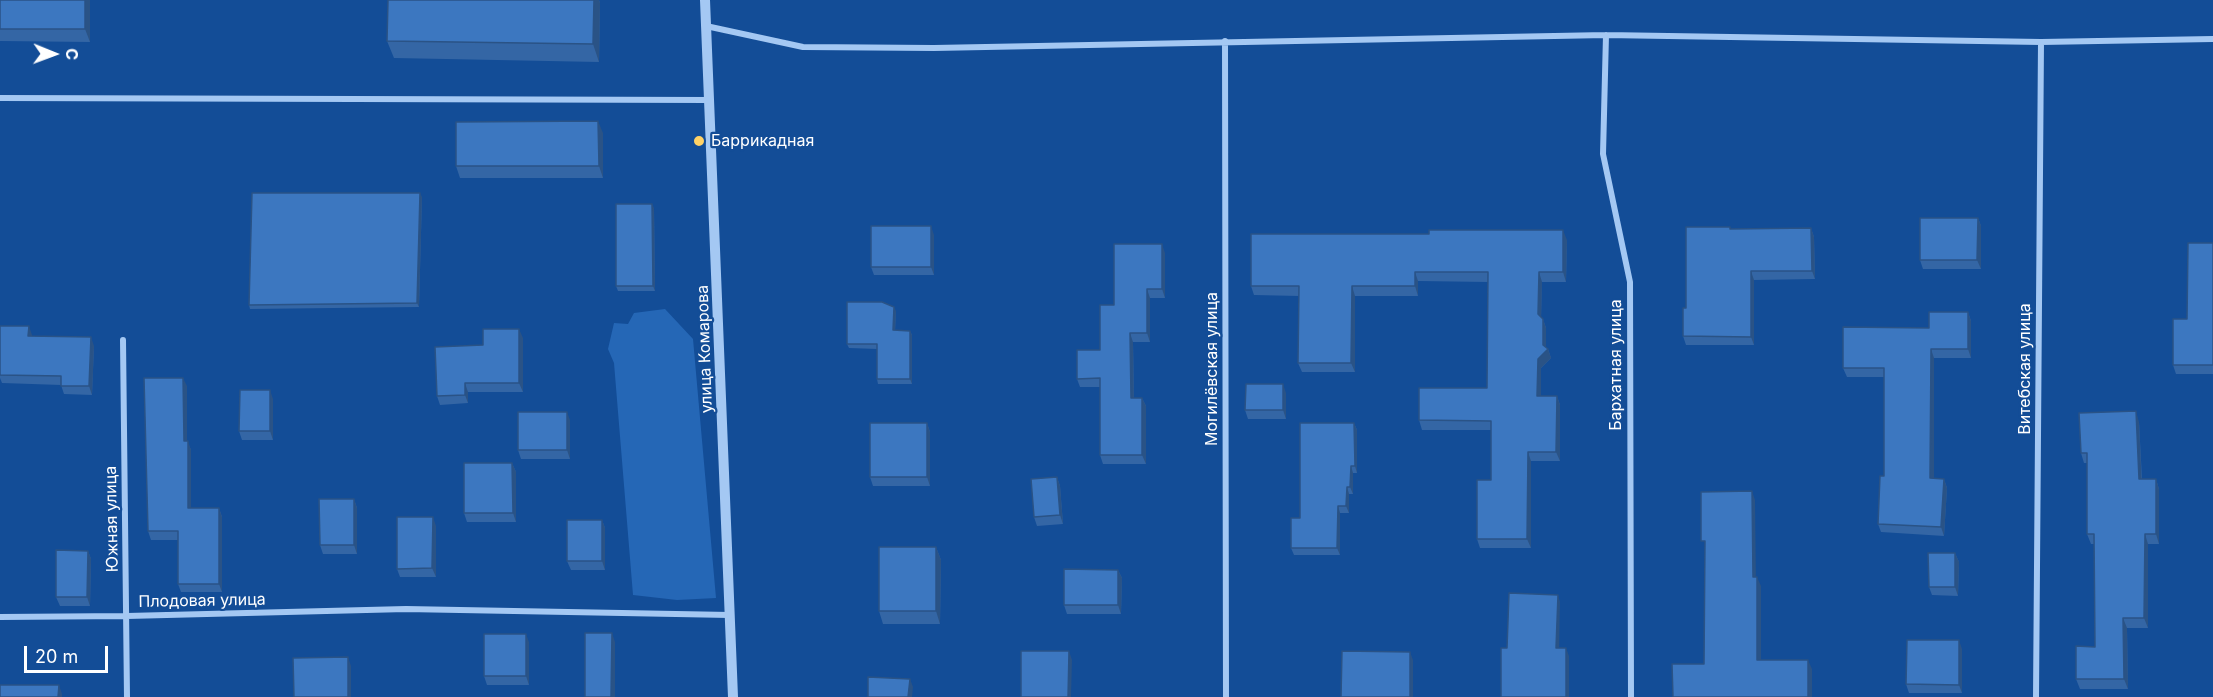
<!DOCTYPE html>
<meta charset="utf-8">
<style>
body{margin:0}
#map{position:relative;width:2213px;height:697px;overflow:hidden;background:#134d97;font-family:Inter,sans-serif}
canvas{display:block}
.north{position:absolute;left:24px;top:24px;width:60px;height:60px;-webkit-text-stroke:4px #134d97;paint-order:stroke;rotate:91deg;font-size:16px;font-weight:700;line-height:24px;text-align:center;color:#fff}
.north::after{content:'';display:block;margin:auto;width:21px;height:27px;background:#fff;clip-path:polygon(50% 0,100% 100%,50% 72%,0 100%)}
.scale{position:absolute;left:24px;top:646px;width:84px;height:27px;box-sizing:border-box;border:3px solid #fff;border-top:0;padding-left:8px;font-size:18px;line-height:21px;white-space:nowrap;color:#fff;-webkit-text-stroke:4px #134d97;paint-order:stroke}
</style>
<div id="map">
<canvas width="2213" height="697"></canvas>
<div class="north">С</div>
<div class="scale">20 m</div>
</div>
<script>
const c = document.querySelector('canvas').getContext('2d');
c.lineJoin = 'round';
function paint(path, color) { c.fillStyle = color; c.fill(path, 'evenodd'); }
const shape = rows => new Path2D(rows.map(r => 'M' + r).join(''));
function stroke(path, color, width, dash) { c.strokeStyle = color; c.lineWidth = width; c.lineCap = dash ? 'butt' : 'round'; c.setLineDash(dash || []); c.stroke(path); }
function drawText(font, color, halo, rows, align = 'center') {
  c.font = font + ' Inter,sans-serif'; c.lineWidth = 4.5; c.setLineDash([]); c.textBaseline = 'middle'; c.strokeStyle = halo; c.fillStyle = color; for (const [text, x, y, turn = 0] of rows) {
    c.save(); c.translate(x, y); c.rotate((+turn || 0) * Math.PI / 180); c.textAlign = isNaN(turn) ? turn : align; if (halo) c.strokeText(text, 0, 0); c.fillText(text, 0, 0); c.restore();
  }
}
paint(shape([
 [665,309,693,339,716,598,677,600,633,595,614,363,608,349,614,323,628,324,634,313]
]), '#2567b6');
stroke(shape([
 [706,26,803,47,934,48,1606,35,2041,42,2213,39],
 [1606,35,1603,154,1630,282,1631,697],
 [1225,41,1226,697],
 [0,98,709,100],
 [123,340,127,697],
 [0,617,127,616,406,609,730,615],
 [2036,697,2041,42]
]), '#a4c8f3', 6);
stroke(shape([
 [705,0,733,697]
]), '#a4c8f3', 10);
paint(shape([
 [0,0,90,0,90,42,0,41],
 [388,0,599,0,600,3,599,62,394,58,387,41],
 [603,133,603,178,460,178,456,166],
 [422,197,419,307,250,309,249,305],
 [654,208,655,291,618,291,616,286],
 [1978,218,1981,226,1981,269,1923,269,1920,260],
 [1811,228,1814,237,1815,279,1754,280,1754,345,1686,345,1683,336,1686,308,1730,229],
 [934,235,934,275,874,275,871,267],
 [1567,240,1566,282,1542,282,1541,318,1543,319,1546,328,1546,348,1548,349,1551,358,1541,368,1541,396,1557,396,1560,405,1560,461,1531,461,1531,548,1480,548,1477,539,1491,480,1491,430,1422,430,1419,420,1487,388,1488,282,1418,281,1418,296,1355,296,1355,372,1302,372,1298,363,1299,296,1254,295,1251,286],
 [2213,243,2213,374,2176,374,2173,365],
 [1165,253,1165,298,1150,298,1150,342,1133,342,1134,398,1142,398,1146,406,1146,464,1103,464,1100,455,1100,387,1080,387,1077,379,1100,350,1114,305],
 [896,311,895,330,910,331,912,335,912,384,878,384,877,379,877,349,849,348,847,344],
 [1968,312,1971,321,1971,358,1934,358,1934,479,1944,479,1947,488,1944,536,1881,532,1878,524,1884,476,1884,377,1847,377,1843,368,1929,328],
 [0,326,32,336,94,346,92,395,64,394,61,385,2,383,0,378],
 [523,338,523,392,468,392,468,403,440,405,437,396,483,345],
 [187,386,187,441,191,450,191,508,219,508,222,517,222,592,181,592,178,584,178,540,151,540,148,531],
 [1286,393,1286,419,1248,419,1245,410],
 [273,399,273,440,242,440,239,431],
 [570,420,570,459,521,459,518,450],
 [2139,422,2142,479,2156,479,2159,489,2159,544,2148,544,2148,628,2127,628,2128,689,2080,689,2076,679,2095,647,2094,544,2091,544,2087,534,2087,463,2084,463,2081,453],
 [927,423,930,432,930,486,873,486,870,477],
 [1354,423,1357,430,1357,473,1353,473,1353,494,1349,494,1349,513,1340,513,1340,555,1294,555,1291,548,1300,518],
 [512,463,516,472,516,522,467,522,464,513],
 [1057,477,1060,486,1063,524,1037,526,1034,517],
 [354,499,357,508,357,554,323,554,320,545],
 [602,520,605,528,605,570,571,570,567,561],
 [436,526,436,577,400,577,397,569],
 [936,547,941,560,940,624,883,624,879,611],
 [88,551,91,559,90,606,60,606,56,597],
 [1955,553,1959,562,1958,596,1932,595,1929,587],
 [1118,570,1122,578,1121,614,1067,614,1064,605],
 [529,642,529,685,487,685,484,676],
 [1962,649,1962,693,1909,693,1906,684]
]), '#3466a5');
paint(shape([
 [85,0,90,0,90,42,85,29],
 [594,0,599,0,600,3,599,62,593,44],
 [598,121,603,133,603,178,599,166],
 [420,193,422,197,419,307,417,303],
 [652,204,654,208,655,291,653,286],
 [1978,218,1981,226,1981,269,1977,260],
 [931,226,934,235,934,275,931,267],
 [1811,228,1814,237,1815,279,1812,271],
 [1563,230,1567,240,1566,282,1563,272],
 [1162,244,1165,253,1165,298,1162,289],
 [1751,271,1754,280,1754,345,1751,337],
 [1415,272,1418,281,1418,296,1415,286],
 [1539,272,1542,282,1541,324,1538,314],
 [1352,286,1355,296,1355,372,1351,363],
 [1147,289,1150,298,1150,342,1147,333],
 [894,307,896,311,895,335,893,330],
 [1968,312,1971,321,1971,358,1968,349],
 [1543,319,1546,328,1546,351,1548,349,1551,358,1541,368,1541,405,1537,396,1538,359,1543,345],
 [29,326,32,335,32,344,28,336],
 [519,329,523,338,523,392,519,383],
 [910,331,912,335,912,384,910,379],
 [1130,333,1133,342,1134,406,1131,398],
 [91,337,94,346,92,395,89,386],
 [1931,349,1934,358,1934,487,1930,478],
 [183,378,187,386,187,450,184,441],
 [465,383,468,392,468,403,465,395],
 [1283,384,1286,393,1286,419,1283,410],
 [270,390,273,399,273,440,270,431],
 [1557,396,1560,405,1560,461,1556,452],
 [1142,398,1146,406,1146,464,1142,455],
 [2136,411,2139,422,2142,489,2139,479],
 [567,412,570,420,570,459,567,450],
 [927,423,930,432,930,486,927,477],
 [1354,423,1357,430,1357,473,1355,466],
 [188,441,191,450,191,517,188,508],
 [1528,452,1531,461,1531,548,1527,539],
 [512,463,516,472,516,522,513,513],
 [1351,466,1353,473,1353,494,1350,487],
 [1057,477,1060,486,1063,524,1060,515],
 [1944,479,1947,488,1944,536,1941,527],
 [2156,479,2159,489,2159,544,2156,534],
 [1347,487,1349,494,1349,513,1346,506],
 [1752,491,1755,500,1756,586,1753,577],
 [354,499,357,508,357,554,354,545],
 [1338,506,1340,513,1340,555,1337,548],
 [219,508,222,517,222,592,219,584],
 [433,517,436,526,436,577,432,568],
 [602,520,605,528,605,570,602,561],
 [2145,534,2148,544,2148,628,2144,618],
 [936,547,941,560,940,624,936,611],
 [88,551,91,559,90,606,87,597],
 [1955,553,1959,562,1958,596,1955,587],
 [1118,570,1122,578,1121,614,1118,605],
 [1757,577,1761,586,1761,669,1757,660],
 [1558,595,1560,602,1559,656,1556,648],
 [2123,618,2127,628,2128,689,2124,679],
 [612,633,615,642,615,697,611,697],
 [526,634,529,642,529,685,526,676],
 [1959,640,1962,649,1962,693,1959,685],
 [1566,648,1569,656,1569,697,1566,697],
 [1069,651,1072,660,1071,697,1068,697],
 [1410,652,1413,660,1413,697,1410,697],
 [348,657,351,666,351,697,348,697],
 [1808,660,1812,669,1812,697,1808,697],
 [910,679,913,687,912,697,908,697],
 [59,685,62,694,62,697,58,697]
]), '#2a5386');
const building = shape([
 [0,0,85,0,85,29,0,29,0,0],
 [388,0,594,0,593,44,387,41,388,0],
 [598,121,599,166,456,166,456,122,598,121],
 [252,193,420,193,417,303,249,305,252,193],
 [616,204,652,204,653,286,616,286,616,204],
 [1920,218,1978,218,1977,260,1920,260,1920,218],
 [871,226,931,226,931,267,871,267,871,226],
 [1686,227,1730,227,1730,229,1811,228,1812,271,1751,271,1751,337,1683,336,1683,308,1686,308,1686,227],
 [1429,230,1563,230,1563,272,1539,272,1538,314,1543,319,1543,345,1548,349,1538,359,1537,396,1557,396,1556,452,1528,452,1527,539,1477,539,1477,480,1491,480,1491,421,1419,420,1419,388,1487,388,1488,272,1415,272,1415,286,1352,286,1351,363,1298,363,1299,286,1251,286,1251,234,1429,234,1429,230],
 [2188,243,2213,243,2213,365,2173,365,2173,319,2187,319,2188,243],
 [1114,244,1162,244,1162,289,1147,289,1147,333,1130,333,1131,398,1142,398,1142,455,1100,455,1100,378,1077,379,1077,350,1100,350,1100,305,1114,305,1114,244],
 [847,302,882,302,894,307,893,330,910,331,910,379,877,379,877,344,847,344,847,302],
 [1929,312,1968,312,1968,349,1931,349,1930,478,1944,479,1941,527,1878,524,1880,476,1884,476,1884,368,1843,368,1843,327,1929,328,1929,312],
 [0,326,29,326,28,336,91,337,89,386,61,386,61,376,0,375,0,326],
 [483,329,519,329,519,383,465,383,465,395,437,396,435,347,483,345,483,329],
 [144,378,183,378,184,441,188,441,188,508,219,508,219,584,178,584,178,531,148,531,144,378],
 [1246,384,1283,384,1283,410,1245,410,1246,384],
 [240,390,270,390,270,431,239,431,240,390],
 [2136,411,2139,479,2156,479,2156,534,2145,534,2144,618,2123,618,2124,679,2076,679,2076,646,2095,647,2094,534,2087,534,2087,453,2081,453,2079,413,2136,411],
 [518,412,567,412,567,450,518,450,518,412],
 [870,423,927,423,927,477,870,477,870,423],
 [1300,423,1354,423,1355,466,1351,466,1350,487,1347,487,1346,506,1338,506,1337,548,1291,548,1291,518,1300,518,1300,423],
 [464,463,512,463,513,513,464,513,464,463],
 [1057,477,1060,515,1034,517,1031,479,1057,477],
 [1752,491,1753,577,1757,577,1757,660,1808,660,1808,697,1673,697,1672,664,1704,664,1705,541,1701,541,1701,492,1752,491],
 [319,499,354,499,354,545,320,545,319,499],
 [397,517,433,517,432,568,397,569,397,517],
 [567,520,602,520,602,561,567,561,567,520],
 [879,547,936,547,936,611,879,611,879,547],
 [56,550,88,551,87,597,56,597,56,550],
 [1928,553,1955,553,1955,587,1929,587,1928,553],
 [1064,569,1118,570,1118,605,1064,605,1064,569],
 [1509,593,1558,595,1556,648,1566,648,1566,697,1501,697,1501,648,1507,648,1509,593],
 [585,633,612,633,611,697,585,697,585,633],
 [484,634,526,634,526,676,484,676,484,634],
 [1907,640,1959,640,1959,685,1906,684,1907,640],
 [1021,651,1069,651,1068,697,1021,697,1021,651],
 [1342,651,1410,652,1410,697,1341,697,1342,651],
 [348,657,348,697,294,697,293,658,348,657],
 [868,677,910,679,908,697,868,697,868,677],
 [0,685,59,685,58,697,0,697,0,685]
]);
paint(building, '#3c77c0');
stroke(building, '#2a5386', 1.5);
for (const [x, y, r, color] of [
 [699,141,6,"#ffd266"]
]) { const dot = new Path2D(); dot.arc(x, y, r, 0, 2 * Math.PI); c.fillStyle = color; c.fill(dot); stroke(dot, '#134d97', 2); }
drawText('16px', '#fff', '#134d97', [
 ["Баррикадная",711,141]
], 'left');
drawText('16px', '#fff', '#134d97', [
 ["улица Комарова",705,349,-92],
 ["Бархатная улица",1616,365,-90],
 ["Могилёвская улица",1212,369,-90],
 ["Витебская улица",2025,369,-90],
 ["Южная улица",112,519,-91],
 ["Плодовая улица",202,601,-1]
]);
</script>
